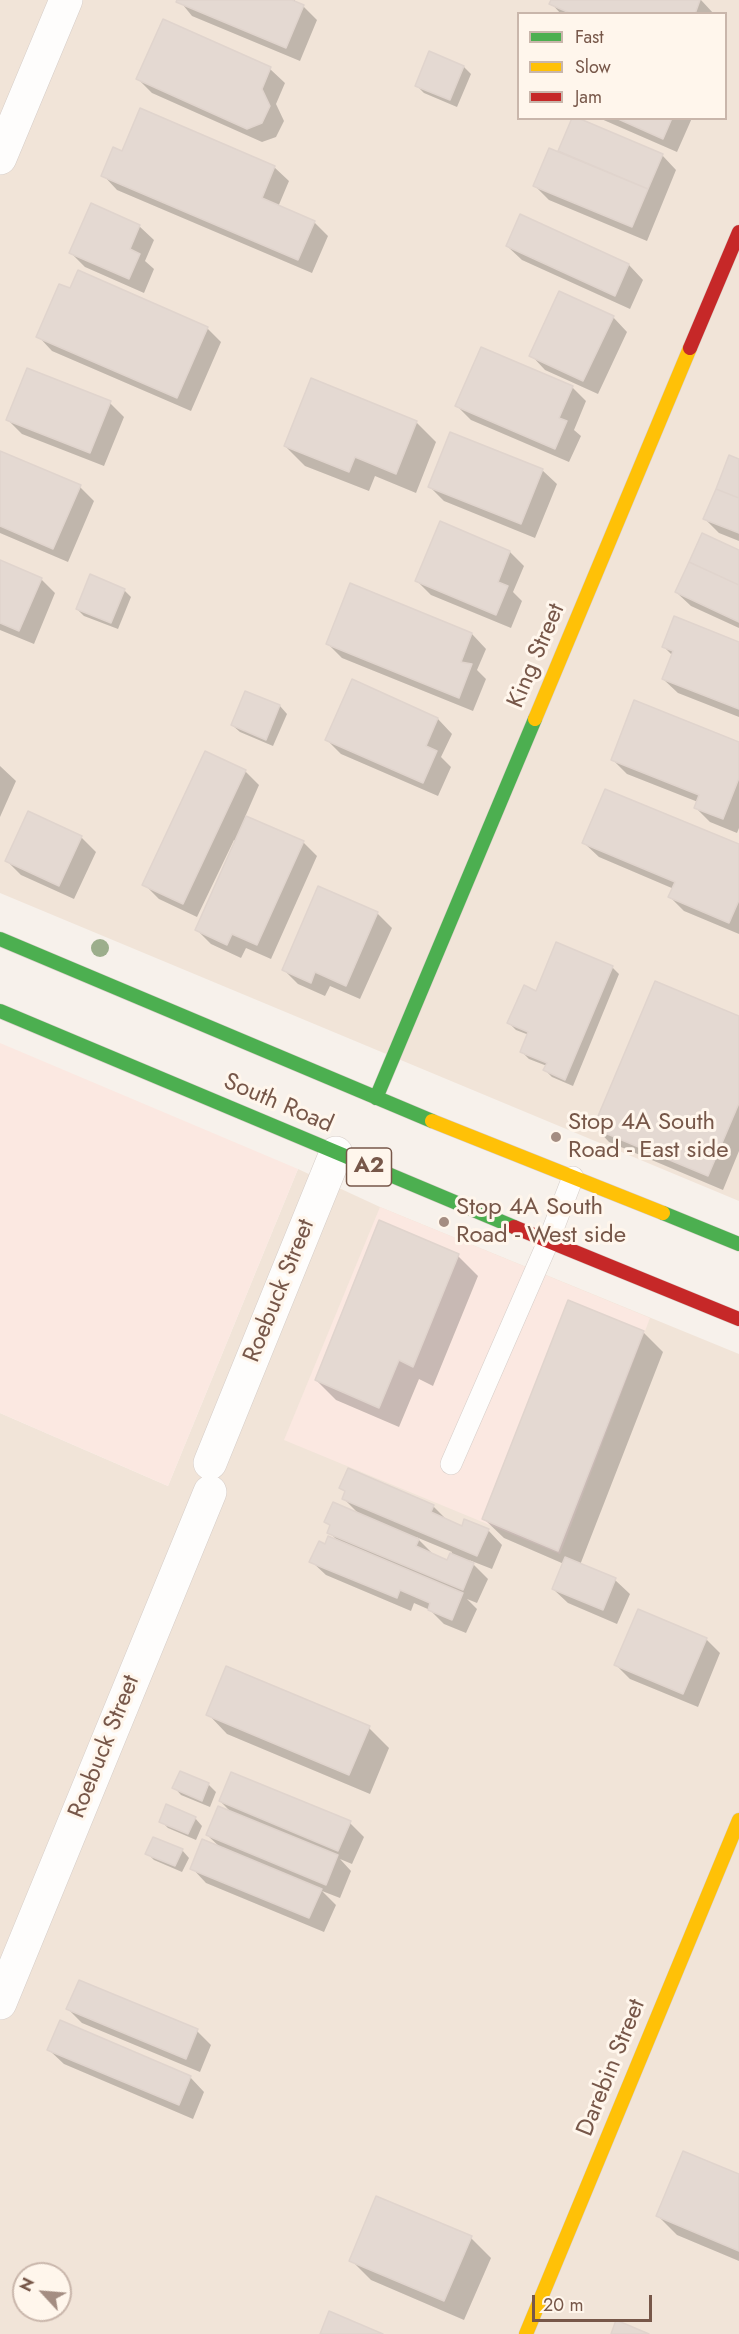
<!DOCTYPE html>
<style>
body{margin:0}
#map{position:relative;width:739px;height:2334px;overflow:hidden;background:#f7f1eb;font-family:Jost,sans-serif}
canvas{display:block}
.legend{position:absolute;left:517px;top:12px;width:210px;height:108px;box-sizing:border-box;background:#fff6ec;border:2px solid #c9b6ab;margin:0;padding:8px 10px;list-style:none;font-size:18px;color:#775749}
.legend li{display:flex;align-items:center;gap:12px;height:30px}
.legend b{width:30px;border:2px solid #c9b6ab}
.north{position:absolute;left:12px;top:2262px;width:60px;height:60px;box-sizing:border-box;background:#fff6ec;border:2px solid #c9b6ab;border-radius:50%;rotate:296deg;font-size:16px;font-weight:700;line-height:24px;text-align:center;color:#775749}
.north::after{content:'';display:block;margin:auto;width:21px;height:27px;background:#a48d82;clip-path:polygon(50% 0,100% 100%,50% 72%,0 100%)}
.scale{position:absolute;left:532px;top:2295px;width:120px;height:27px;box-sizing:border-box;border:3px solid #775749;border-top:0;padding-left:8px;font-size:18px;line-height:21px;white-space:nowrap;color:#775749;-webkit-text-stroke:4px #fff6ec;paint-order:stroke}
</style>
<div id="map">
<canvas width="739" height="2334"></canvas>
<ul class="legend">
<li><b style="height:8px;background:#4caf50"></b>Fast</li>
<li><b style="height:8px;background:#ffc107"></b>Slow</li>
<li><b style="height:8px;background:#c62828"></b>Jam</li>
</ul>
<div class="north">N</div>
<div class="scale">20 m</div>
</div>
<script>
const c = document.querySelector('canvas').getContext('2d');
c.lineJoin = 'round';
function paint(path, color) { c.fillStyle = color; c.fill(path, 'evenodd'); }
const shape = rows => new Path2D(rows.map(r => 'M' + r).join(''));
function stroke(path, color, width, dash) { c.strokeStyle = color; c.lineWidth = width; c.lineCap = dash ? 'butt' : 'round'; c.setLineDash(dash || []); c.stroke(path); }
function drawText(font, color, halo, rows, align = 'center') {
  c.font = font + ' Jost,sans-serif'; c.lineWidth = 6; c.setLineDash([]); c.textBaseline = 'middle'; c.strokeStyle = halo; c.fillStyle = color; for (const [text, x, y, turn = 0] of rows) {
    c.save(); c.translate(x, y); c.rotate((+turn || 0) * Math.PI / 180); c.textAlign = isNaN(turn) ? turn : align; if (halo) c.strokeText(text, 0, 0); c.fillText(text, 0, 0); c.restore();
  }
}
paint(shape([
 [0,0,739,0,739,1201,0,893],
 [518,14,726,14,726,118,518,118],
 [298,1169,380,1207,739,1354,739,2334,0,2334,0,1413,168,1486],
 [24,2274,60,2274,60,2310,24,2310]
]), '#f1e4d8');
paint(shape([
 [0,1043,298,1169,168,1486,0,1413],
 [380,1207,650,1318,560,1554,284,1440]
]), '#fbe8e1');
paint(shape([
 [179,0,295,0,294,3,303,6,317,20,300,61,192,16],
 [552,0,701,0,714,14,561,14,551,3],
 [164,21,270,69,285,83,276,104,284,121,276,137,262,142,152,93,137,78],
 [430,53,464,67,471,74,457,107,424,93,417,86],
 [574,118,662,155,676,170,647,241,549,200,535,186,559,153],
 [599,118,692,118,677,152],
 [123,153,274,167,289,181,278,207,314,222,328,236,312,273,117,190,103,175],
 [521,216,629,265,643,280,630,309,522,260,507,246],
 [139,226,154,240,145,261,154,269,144,293,85,267,71,253],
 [613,317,627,332,598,394,545,370,531,355],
 [207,328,221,342,191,411,52,351,38,336],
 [572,387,586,401,574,430,581,436,569,462,471,420,457,406],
 [110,403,124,417,104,466,22,434,8,420],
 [416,422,436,442,416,493,375,476,369,491,305,466,285,446],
 [0,452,80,487,94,501,68,562,0,533],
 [739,461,739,541,719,533,705,519],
 [542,470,557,484,535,538,444,501,430,487],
 [739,551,739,628,691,606,676,592],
 [510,552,524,566,513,592,522,601,511,628,431,595,417,581],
 [0,562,41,579,55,593,34,644,0,630],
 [351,585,472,634,486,649,477,670,486,679,473,711,342,658,328,644],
 [124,590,131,597,118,629,84,616,77,609],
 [739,643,739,717,678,693,663,679,672,655,664,647],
 [353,681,438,719,452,734,441,757,451,767,438,796,341,754,327,740],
 [246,693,280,706,287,714,273,746,240,732,232,725],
 [739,743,739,828,737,833,710,822,696,808,698,802,627,774,613,760],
 [0,766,16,781,0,817],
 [245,771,259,785,245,817,303,842,317,856,271,959,246,948,241,958,211,944,197,930,236,841,234,840,197,917,159,899,144,884],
 [81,837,96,852,74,899,21,875,6,860],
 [584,843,739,846,739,934,684,911,670,897,674,889,599,857],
 [377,913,392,928,360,999,330,986,325,996,298,984,283,969],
 [612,967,619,974,573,1086,552,1077,545,1070,547,1066,529,1059,522,1052,529,1035,516,1030,509,1023,537,993],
 [739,1018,739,1151,723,1190,609,1142,595,1127],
 [380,1222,458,1256,478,1276,433,1386,419,1379,399,1427,336,1400,316,1380],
 [643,1332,663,1352,580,1565,615,1580,630,1594,617,1624,568,1603,553,1589,564,1564,504,1538,484,1519],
 [341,1488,433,1506,447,1520,462,1527,488,1530,502,1545,492,1569,469,1560,488,1579,477,1603,467,1599,477,1609,466,1633,444,1624,430,1610,414,1603,411,1611,326,1575,311,1561,326,1546,339,1542,329,1532,331,1527,326,1522,360,1515,343,1498,346,1493],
 [416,1537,452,1552,448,1562,433,1554],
 [706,1639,720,1653,698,1707,630,1679,616,1665],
 [227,1668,369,1728,389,1748,370,1794,227,1734,208,1714],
 [181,1773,209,1785,216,1792,210,1807,181,1795,174,1787],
 [220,1801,350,1823,364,1837,352,1864,340,1859,351,1871,340,1898,322,1891,336,1905,324,1932,206,1883,192,1868,221,1848,207,1835,233,1814],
 [195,1818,202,1826,196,1840,168,1828,161,1821],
 [182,1850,189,1858,182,1872,154,1860,147,1853],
 [68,2009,197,2031,211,2045,200,2072,82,2023],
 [49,2050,190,2077,204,2092,193,2119,64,2064],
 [739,2176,739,2261,677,2235,657,2215],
 [377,2198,471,2238,491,2258,464,2320,371,2280,351,2260]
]), '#0003');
const building = shape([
 [177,0,292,0,304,5,286,48,176,2,177,0],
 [551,0,700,0,695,14,572,14,549,4,551,0],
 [163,19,271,67,262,89,270,106,262,123,247,129,136,79,163,19],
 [429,51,464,66,450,100,415,86,429,51],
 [140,108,275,166,262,198,315,221,298,260,101,176,113,147,122,151,140,108],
 [572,118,578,118,663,154,648,189,558,151,572,118],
 [616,118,672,118,663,139,616,118],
 [549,148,648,189,632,227,533,186,549,148],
 [91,203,140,225,130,249,140,254,129,279,69,253,91,203],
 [520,214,629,264,615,296,506,246,520,214],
 [78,270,208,327,177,398,36,337,59,284,70,288,78,270],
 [559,291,614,316,583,381,529,356,559,291],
 [481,347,573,386,559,418,567,421,555,449,455,406,481,347],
 [27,368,111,401,90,453,6,420,27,368],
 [311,378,417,421,396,474,355,457,349,472,284,446,311,378],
 [450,432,543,469,521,524,428,487,450,432],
 [0,451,81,485,53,549,0,526,0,451],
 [729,455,739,459,739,498,716,489,729,455],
 [716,489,739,498,739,533,703,519,716,489],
 [440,521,510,551,498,582,508,586,496,615,415,581,440,521],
 [702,533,739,550,739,585,689,562,702,533],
 [0,560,42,578,19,631,0,623,0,560],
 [689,562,739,585,739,622,675,592,689,562],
 [90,574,125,589,111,623,76,609,90,574],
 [350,583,472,633,461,662,472,664,459,698,326,644,350,583],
 [674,616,739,642,739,709,662,679,673,651,662,647,674,616],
 [352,679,438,718,426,746,437,751,423,783,325,740,352,679],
 [245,691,280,705,266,740,231,725,245,691],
 [634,700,739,742,739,778,723,819,694,808,699,795,611,760,634,700],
 [205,751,246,770,183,904,142,885,205,751],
 [605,789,739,844,739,900,729,923,668,897,675,882,582,843,605,789],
 [28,811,82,836,59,886,5,861,28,811],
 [246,816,304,841,257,945,232,934,227,945,195,930,246,816],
 [318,886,378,912,346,986,315,972,311,983,282,970,318,886],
 [556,942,613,966,565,1080,543,1070,547,1063,520,1052,528,1032,507,1023,524,985,536,991,556,942],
 [655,981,739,1016,739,1103,708,1176,593,1128,655,981],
 [379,1220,459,1254,413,1367,399,1360,379,1408,315,1380,379,1220],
 [568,1300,644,1331,558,1551,482,1519,568,1300],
 [348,1468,434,1505,431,1512,462,1526,464,1519,489,1529,477,1556,342,1499,345,1491,339,1488,348,1468],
 [333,1502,419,1539,416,1546,447,1560,450,1553,474,1563,463,1590,327,1533,330,1525,324,1522,333,1502],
 [328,1536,463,1593,452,1620,428,1610,430,1603,400,1590,397,1598,309,1562,319,1541,325,1544,328,1536],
 [565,1557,616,1578,603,1610,552,1589,565,1557],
 [638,1609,707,1638,683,1694,614,1665,638,1609],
 [226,1666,370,1726,349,1775,206,1715,226,1666],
 [180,1771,209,1783,202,1801,172,1788,180,1771],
 [231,1772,351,1821,338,1851,219,1801,231,1772],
 [166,1804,196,1817,188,1834,159,1822,166,1804],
 [218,1806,338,1855,326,1885,206,1835,218,1806],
 [153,1837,183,1849,175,1866,145,1854,153,1837],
 [202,1839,322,1889,309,1918,190,1869,202,1839],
 [79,1980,198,2029,186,2059,66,2009,79,1980],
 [60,2020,191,2076,179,2105,47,2050,60,2020],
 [683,2151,739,2174,739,2251,656,2216,683,2151],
 [376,2196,472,2236,444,2301,349,2261,376,2196],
 [329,2311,383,2334,320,2334,329,2311],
 [616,2320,649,2334,611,2334,616,2320]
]);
paint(building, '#e4d9d2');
stroke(building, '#e0d4cd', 1.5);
const lane = shape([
 [451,1464,548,1242,573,1177]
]);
const street = shape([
 [0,158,66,0],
 [210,1463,336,1153],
 [0,2003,210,1492]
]);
const fast = shape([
 [0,939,432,1121],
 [0,1011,514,1227],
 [376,1098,535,719],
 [663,1213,739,1244]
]);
const slow = shape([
 [535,719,690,348],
 [432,1121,663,1213],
 [526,2334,739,1820]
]);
const jam = shape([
 [690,348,739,232],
 [514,1227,739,1319]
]);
stroke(lane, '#d6cdc8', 22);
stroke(street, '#d6cdc8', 34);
stroke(fast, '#d7cdc7', 15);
stroke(slow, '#d7cdc7', 15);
stroke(jam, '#d7cdc7', 15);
stroke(lane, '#fefdfc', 21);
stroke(street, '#fefdfc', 33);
stroke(fast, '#4caf50', 14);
stroke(slow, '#ffc107', 14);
stroke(jam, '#c62828', 14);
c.fillStyle = '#9cae8c';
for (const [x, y] of [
 [100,948]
]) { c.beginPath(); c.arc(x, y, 9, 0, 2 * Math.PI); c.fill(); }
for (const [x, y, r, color] of [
 [556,1137,6,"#a48d82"],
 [444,1222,6,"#a48d82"]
]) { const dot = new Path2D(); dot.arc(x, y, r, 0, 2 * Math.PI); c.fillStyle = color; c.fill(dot); stroke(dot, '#fff6ec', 2); }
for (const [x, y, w] of [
 [369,1167,45]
]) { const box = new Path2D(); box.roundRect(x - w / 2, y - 19, w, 38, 4.5); c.fillStyle = '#fff6ec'; c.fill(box); stroke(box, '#775749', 1.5); }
drawText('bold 22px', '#775749', null, [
 ["A2",369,1167]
]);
drawText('24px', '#775749', '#fff6ec', [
 ["King Street",537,656,-67],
 ["South Road",278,1104,23],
 ["Roebuck Street",280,1291,-68],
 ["Roebuck Street",105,1747,-68],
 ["Darebin Street",612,2068,-68]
]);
drawText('24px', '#775749', '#fff6ec', [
 ["Stop 4A South",568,1123],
 ["Road - East side",568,1151],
 ["Stop 4A South",456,1208],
 ["Road - West side",456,1236]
], 'left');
</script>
